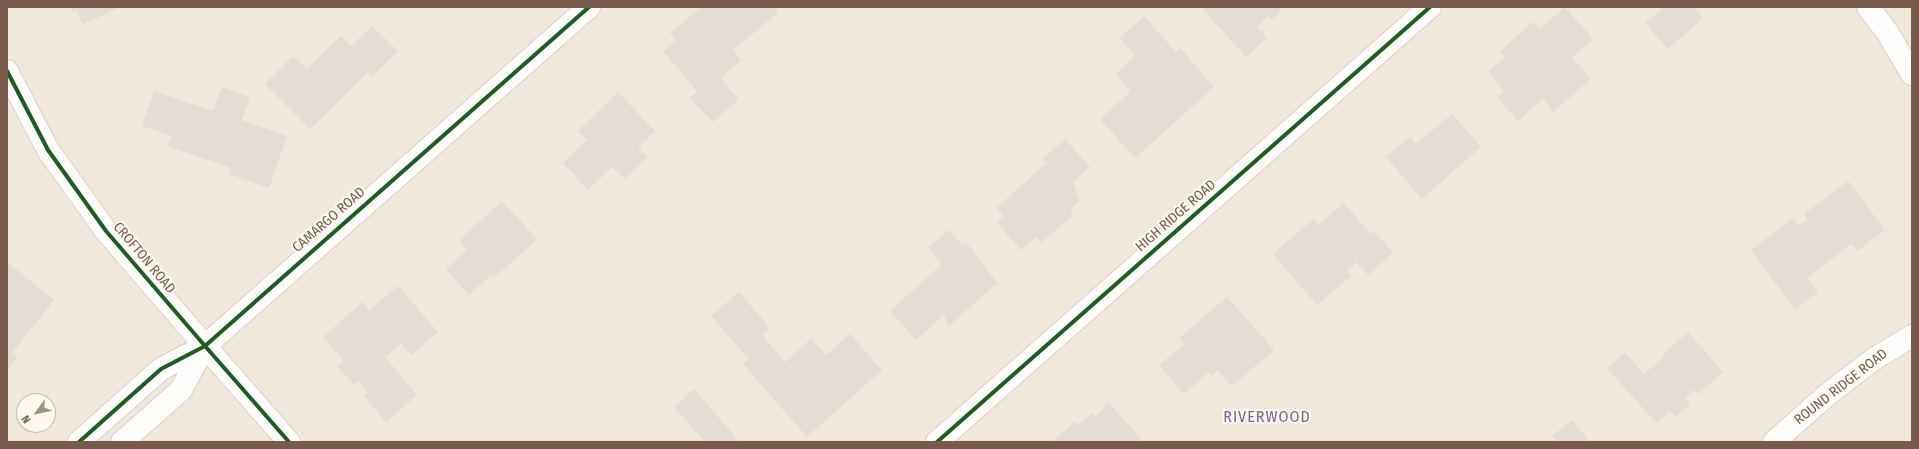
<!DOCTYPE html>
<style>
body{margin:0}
#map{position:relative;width:1919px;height:449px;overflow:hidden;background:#f8f4ee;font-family:"Fira Sans Condensed",sans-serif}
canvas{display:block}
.frame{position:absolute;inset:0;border:8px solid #795b4b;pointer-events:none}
.north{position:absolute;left:16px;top:393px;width:40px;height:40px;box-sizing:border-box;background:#fff9f0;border:1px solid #c9baae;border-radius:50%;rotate:237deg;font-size:11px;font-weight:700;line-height:16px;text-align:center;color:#795b4b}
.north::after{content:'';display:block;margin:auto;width:14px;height:18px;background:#a59184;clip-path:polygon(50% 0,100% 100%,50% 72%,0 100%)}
</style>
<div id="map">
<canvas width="1919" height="449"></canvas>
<div class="frame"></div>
<div class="north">N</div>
</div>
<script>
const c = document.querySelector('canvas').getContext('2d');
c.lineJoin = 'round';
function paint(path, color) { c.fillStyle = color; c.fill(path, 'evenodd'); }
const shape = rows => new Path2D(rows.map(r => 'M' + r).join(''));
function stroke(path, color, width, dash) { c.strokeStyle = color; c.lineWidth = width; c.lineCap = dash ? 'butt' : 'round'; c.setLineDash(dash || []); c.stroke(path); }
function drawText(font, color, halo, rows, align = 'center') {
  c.font = font + ' "Fira Sans Condensed",sans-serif'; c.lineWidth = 4; c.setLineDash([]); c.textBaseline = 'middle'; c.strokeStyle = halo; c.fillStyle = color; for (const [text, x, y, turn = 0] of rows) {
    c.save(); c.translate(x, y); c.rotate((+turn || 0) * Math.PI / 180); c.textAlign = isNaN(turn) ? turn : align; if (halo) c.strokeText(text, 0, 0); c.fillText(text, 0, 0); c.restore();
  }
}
paint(shape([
 [7,7,1912,7,1912,442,7,442],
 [24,401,48,401,48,425,24,425]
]), '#f1e7db');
paint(shape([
 [70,7,121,7,83,24,76,10,72,12],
 [701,7,710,7,712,9,714,7,774,7,778,13,733,50,741,60,720,78,739,99,713,122,689,98,698,92,663,51,676,40,670,33],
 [1201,7,1278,7,1282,11,1272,20,1268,16,1257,27,1267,38,1246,57],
 [1565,7,1593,39,1572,57,1591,79,1553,112,1543,99,1518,121,1497,97,1504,91,1488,72,1505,57,1500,51,1533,22,1540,29],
 [1664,7,1694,7,1703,18,1668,49,1645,23],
 [1144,16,1176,52,1180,48,1214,87,1135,158,1100,119,1131,91,1116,74,1135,56,1120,38],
 [372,26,398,51,372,77,368,72,310,129,265,84,293,56,307,69,341,36,351,46],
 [222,87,250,97,242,120,287,136,269,188,229,174,231,168,167,146,171,136,142,126,154,91,213,111],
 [618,92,655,131,638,147,648,157,625,179,612,167,588,190,563,163,587,140,578,131],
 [1452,114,1481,147,1422,199,1386,157,1410,137,1416,144],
 [1065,139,1090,167,1073,182,1079,201,1070,210,1074,214,1041,243,1036,237,1021,250,997,223,1004,217,996,208,1047,163,1042,159],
 [1848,181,1885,230,1857,251,1851,244,1807,278,1818,292,1795,309,1751,250,1793,218,1799,226,1808,219,1804,214],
 [502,201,537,239,494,278,491,275,469,295,446,269,467,250,459,240],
 [1344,203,1371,234,1374,231,1393,253,1368,275,1356,262,1347,271,1351,276,1317,305,1273,254,1313,219,1314,219,1319,224],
 [949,230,963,245,966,242,997,283,948,327,944,315,916,340,890,311,942,264,928,248],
 [7,262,54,300,12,353,18,357,7,370],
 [398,286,438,332,411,355,401,343,385,357,417,395,386,422,364,396,368,393,358,381,354,385,337,366,344,361,323,337,362,302,369,310],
 [739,292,770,328,762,335,785,362,811,339,826,355,850,334,882,370,807,437,743,364,749,359,711,316],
 [1227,297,1274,350,1232,386,1218,370,1212,376,1209,372,1184,394,1159,365,1184,344,1179,338],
 [1688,332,1723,372,1698,394,1694,390,1685,398,1690,404,1675,417,1670,411,1656,423,1607,368,1625,353,1644,374,1665,356,1663,354],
 [694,389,740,442,705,442,674,407],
 [1109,403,1141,439,1137,442,1052,442,1075,421,1078,425,1092,413,1095,416],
 [1572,420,1590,442,1557,442,1552,436]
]), '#e5ddd5');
const street = shape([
 [1868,7,1887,32,1912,74],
 [7,71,48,150,106,231,205,346,289,442],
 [79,442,161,369,205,346,589,7],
 [122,442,181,390,205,346],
 [937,442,1430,7],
 [1774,442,1828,394,1874,359,1912,336]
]);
stroke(street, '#d8d1cb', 24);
stroke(street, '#fefdfc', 22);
stroke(shape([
 [7,71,48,150,106,231,205,346,289,442],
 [79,442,161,369,205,346,589,7],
 [937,442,1430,7]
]), '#1b5e20', 4);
drawText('14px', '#795b4b', '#fff9f0', [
 ["HIGH RIDGE ROAD",1176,216,-41],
 ["CAMARGO ROAD",329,220,-41],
 ["CROFTON ROAD",144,258,50],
 ["ROUND RIDGE ROAD",1841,387,-38]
]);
c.letterSpacing = '1px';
drawText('16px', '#836395', '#fff9f0', [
 ["RIVERWOOD",1267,418]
]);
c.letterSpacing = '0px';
</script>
